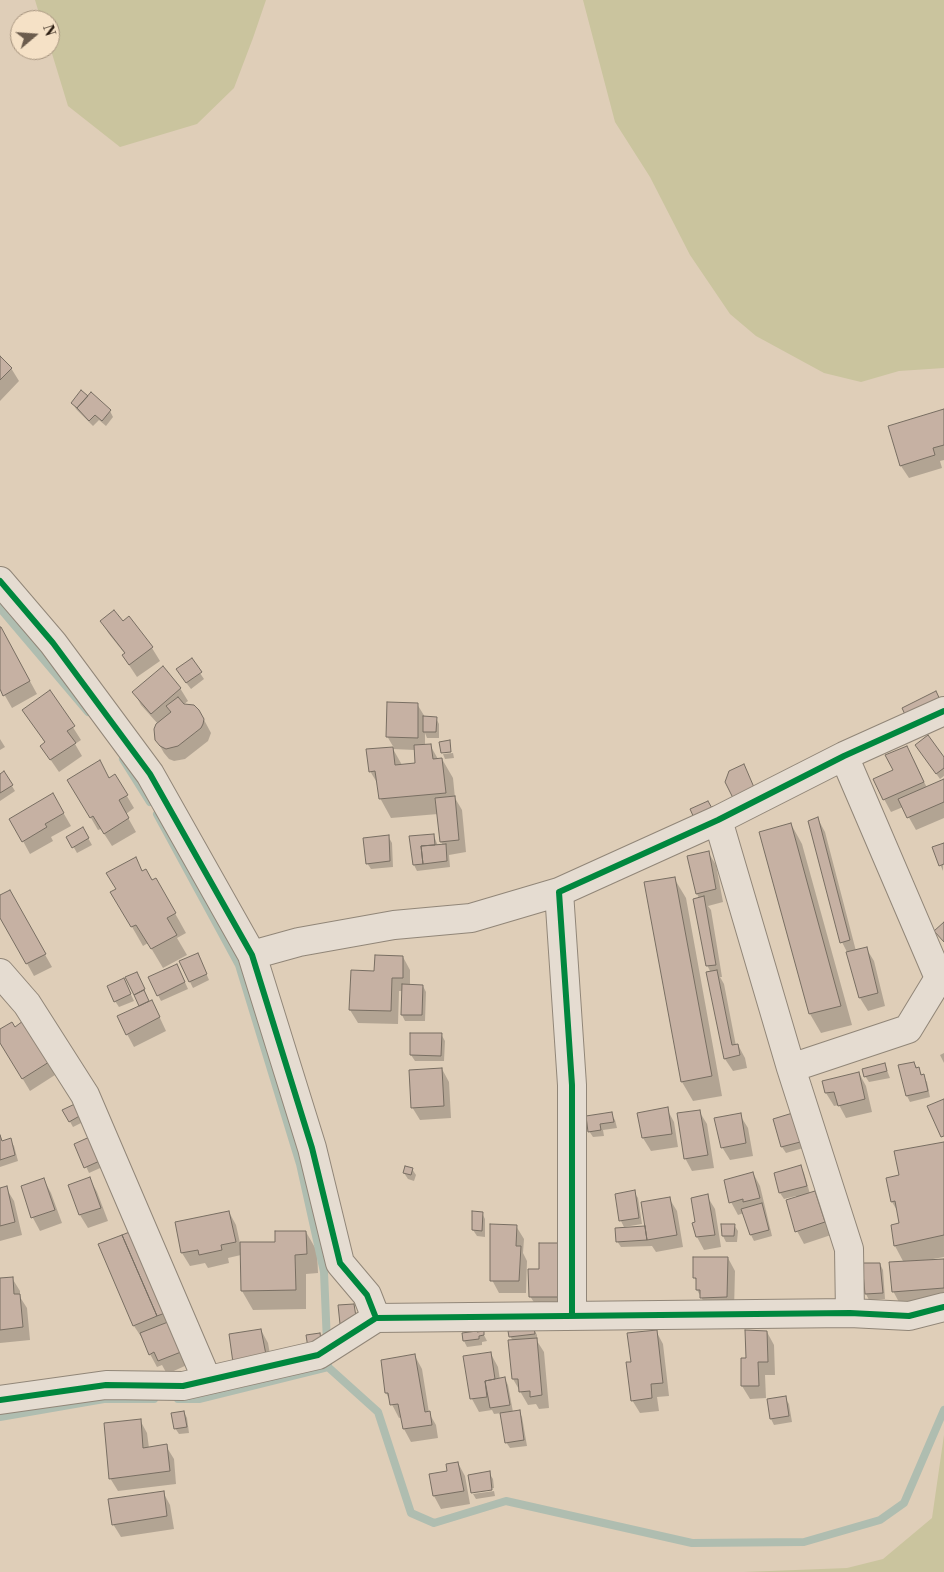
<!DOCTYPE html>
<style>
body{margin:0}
#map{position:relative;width:944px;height:1572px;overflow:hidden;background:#dfceb8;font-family:"Libre Bodoni",serif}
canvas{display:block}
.north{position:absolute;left:10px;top:10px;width:50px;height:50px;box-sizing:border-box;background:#f5e1c6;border:1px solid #a5937e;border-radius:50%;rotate:72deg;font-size:14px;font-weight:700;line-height:20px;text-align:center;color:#2c1e13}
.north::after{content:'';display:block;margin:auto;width:18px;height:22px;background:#6b5c4d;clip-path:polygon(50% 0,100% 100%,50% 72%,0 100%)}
</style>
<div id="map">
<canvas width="944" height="1572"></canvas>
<div class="north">N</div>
</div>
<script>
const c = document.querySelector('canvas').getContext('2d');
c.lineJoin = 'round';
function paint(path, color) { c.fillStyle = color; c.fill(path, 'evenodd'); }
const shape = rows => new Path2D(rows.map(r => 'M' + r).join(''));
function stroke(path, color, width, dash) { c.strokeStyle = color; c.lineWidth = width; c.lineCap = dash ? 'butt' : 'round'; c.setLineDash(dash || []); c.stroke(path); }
paint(shape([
 [35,0,266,0,253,38,234,88,197,124,120,147,68,106,50,47,50,20,41,20],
 [583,0,944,0,944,368,899,371,861,382,824,373,756,336,730,314,690,255,650,177,615,122],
 [944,1435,944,1572,744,1572,847,1568,883,1559,932,1518]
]), '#cac49e');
paint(shape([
 [0,358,11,368,19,381,0,401],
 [73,403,110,411,113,417,106,426,99,420,93,426,76,409],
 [944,410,944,460,940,461,942,468,909,478,901,466],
 [129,618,152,648,160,661,137,677,123,656,125,654,109,634,101,621,122,622],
 [0,629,8,641,37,694,12,708,0,687],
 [191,660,204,679,191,689,181,676],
 [180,688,188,701,183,705,202,716,211,733,208,741,185,759,174,761,169,759,164,753,156,739,158,724,141,705,134,692],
 [50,691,81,740,75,744,82,756,59,772,41,746,45,743,24,710],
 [417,704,425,717,436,718,439,724,439,738,427,738,425,733,425,745,430,745,438,759,442,759,453,778,455,798,462,810,466,852,449,855,450,867,417,871,414,865,434,836,438,846,443,845,441,842,438,814,391,818,380,798,379,786,370,771,367,750,394,748,387,736],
 [393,749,415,750,417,764,402,765],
 [0,739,5,747,0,750],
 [920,751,944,759,944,776,940,779],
 [453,753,454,758,445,759,443,754],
 [914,760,927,788,944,780,944,818,916,830,903,807,891,812,884,799],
 [4,773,15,791,0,801,0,775],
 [115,776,134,808,126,814,136,832,112,846,101,829,98,830,69,780,109,779],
 [53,795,71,826,51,837,53,841,30,854,11,819],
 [818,819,825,832,856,951,866,948,874,961,885,1006,868,1011,860,998,848,954,842,942],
 [791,824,802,844,852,1025,821,1033,810,1014,761,833],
 [83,829,92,845,77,853,68,837],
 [388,836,392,843,393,867,371,869,367,863],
 [943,843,944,845,943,871,933,848],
 [708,852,716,865,723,902,708,906,711,910,722,977,720,977,724,984,736,1046,738,1045,745,1058,747,1068,733,1071,725,1059,711,973,707,965,699,898,697,894],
 [135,859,143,872,167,899,186,933,177,938,187,955,163,968,148,943,143,946,112,892,117,890],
 [674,878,686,898,722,1096,693,1101,682,1082],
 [9,891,52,967,34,976,0,915,0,897],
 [403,957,410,970,410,985,423,986,426,992,425,1021,405,1021,402,1015,403,991,399,991,398,1024,358,1023,350,1010,376,972],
 [201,961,209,980,193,988,190,982],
 [180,971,188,989,161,1001,158,995],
 [127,978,140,980,149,1003,152,1001,166,1031,134,1047,127,1034,141,1007],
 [127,986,134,1001,119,1007,115,1001],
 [0,1031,48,1062,55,1075,30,1091,0,1041],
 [441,1034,445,1041,444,1061,415,1061,411,1055],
 [944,1053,944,1063,940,1055],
 [914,1063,927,1082,930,1097,910,1102,907,1096],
 [885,1065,890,1078,869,1082,865,1076],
 [442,1069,449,1082,451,1118,420,1120,412,1107],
 [859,1073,866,1086,872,1112,846,1118,839,1105,834,1106,826,1093],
 [76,1105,85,1121,73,1127,64,1111],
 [667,1109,674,1122,678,1147,651,1151,643,1138],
 [699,1111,707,1124,714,1168,692,1171,685,1158],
 [611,1114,615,1120,617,1128,603,1130,604,1136,593,1137,589,1131],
 [740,1115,748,1128,753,1156,730,1160,722,1147],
 [775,1120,807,1147,786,1153,782,1147],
 [0,1137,3,1142,10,1140,14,1146,18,1161,0,1167],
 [76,1144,107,1165,89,1173],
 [944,1144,944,1257,933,1259,934,1261,944,1260,944,1301,900,1304,893,1291,904,1263,895,1246,892,1226,900,1224,898,1212,892,1202,888,1179,901,1175],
 [801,1167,804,1173,810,1194,814,1192,822,1205,831,1235,804,1244,797,1231,796,1196,784,1199,780,1193,775,1174],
 [412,1169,416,1175,414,1181,408,1179,404,1173],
 [753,1173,760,1186,772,1236,754,1241,751,1235,744,1213,738,1215,731,1202],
 [90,1179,97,1192,108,1221,88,1228,80,1215,70,1186],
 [44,1180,51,1193,62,1223,40,1231,33,1218,22,1187],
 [6,1188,14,1201,22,1235,0,1241,0,1190],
 [634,1192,638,1198,642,1224,624,1227,621,1221],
 [707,1196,715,1209,721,1247,704,1250,697,1237,693,1224,697,1224],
 [669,1198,677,1211,683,1247,656,1252,652,1246,621,1247,617,1241,646,1227],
 [229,1212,236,1225,240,1243,276,1243,306,1232,317,1251,318,1273,306,1274,306,1309,253,1310,242,1291,241,1255,228,1258,229,1263,208,1268,205,1263,190,1266,182,1253,176,1223],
 [482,1213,485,1219,485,1237,477,1236,473,1230],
 [734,1225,738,1231,737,1242,726,1242,723,1236],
 [516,1226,524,1239,523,1253,527,1261,526,1293,499,1293,492,1280],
 [131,1232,187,1365,167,1374,162,1365,157,1367,150,1354,143,1338,142,1338,134,1326],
 [728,1258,735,1271,734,1310,709,1311,697,1290,698,1283,694,1277],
 [880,1264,883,1270,885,1299,869,1300,866,1294],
 [540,1270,573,1309,538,1309,530,1296],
 [12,1278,20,1291,20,1297,27,1308,30,1340,0,1343,0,1279],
 [534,1329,537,1335,537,1341,544,1352,549,1408,539,1409,536,1404,528,1405,513,1379,509,1342,513,1341,510,1336],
 [261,1330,268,1343,274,1377,243,1382],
 [656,1331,663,1344,669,1396,657,1397,659,1411,640,1413,632,1400,632,1363],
 [767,1332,774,1345,775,1375,765,1375,766,1398,750,1399,742,1386],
 [483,1333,487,1341,482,1342,482,1345,467,1347,464,1341,463,1334],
 [491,1354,498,1367,500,1380,505,1379,508,1385,513,1412,519,1411,522,1417,527,1446,510,1448,506,1442,502,1413,494,1414,492,1410,479,1412,472,1399,464,1357],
 [415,1356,422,1369,429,1413,436,1425,438,1438,411,1442,404,1429,402,1417,399,1418,386,1393],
 [785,1398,789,1404,792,1422,774,1425,771,1419],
 [184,1412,187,1418,189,1433,179,1434,175,1428],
 [140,1420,147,1433,149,1448,166,1446,174,1459,176,1484,118,1491,110,1478],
 [458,1463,465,1476,470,1504,441,1509,434,1496,449,1472],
 [489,1473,493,1479,494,1488,472,1491,472,1493,469,1476],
 [494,1491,495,1496,476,1499,473,1494],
 [163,1492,170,1505,174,1529,121,1537,113,1524]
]), '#0003');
stroke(shape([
 [0,608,88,712],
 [123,759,150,802],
 [157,814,239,965,300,1164,324,1272,327,1343],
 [328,1357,328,1367,378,1412,411,1513,434,1523,506,1501,692,1543,804,1542,880,1520,904,1503,944,1410],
 [178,1399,199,1399,328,1367],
 [0,1417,104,1399,154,1399]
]), '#afbdb0', 8);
const building = shape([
 [0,356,12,368,0,380,0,356],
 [81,390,88,396,77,408,71,403,81,390],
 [91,392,111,410,102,421,95,415,89,421,77,408,91,392],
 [944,409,944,445,933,448,935,455,900,466,888,426,944,409],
 [114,610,123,621,129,616,153,647,129,665,122,655,125,653,100,621,114,610],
 [0,627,1,627,30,681,3,696,0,689,0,627],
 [192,658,202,672,186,683,176,669,192,658],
 [163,666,181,688,151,714,132,692,163,666],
 [50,690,75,726,67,731,76,743,50,760,40,746,45,742,22,710,50,690],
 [936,691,942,704,908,721,902,708,936,691],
 [178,697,184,704,194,705,199,710,204,719,203,724,201,728,178,746,166,749,160,746,155,740,154,729,156,724,171,712,166,706,178,697],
 [387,702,418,703,418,738,386,737,387,702],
 [423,716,437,717,436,732,423,732,423,716],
 [928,735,944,757,944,768,936,774,915,745,928,735],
 [450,740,451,752,441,753,439,742,450,740],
 [431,744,433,759,442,758,446,793,379,799,375,771,369,772,366,749,393,747,395,765,415,763,414,745,431,744],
 [907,746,924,782,883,800,873,779,893,770,885,755,907,746],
 [100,760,109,778,115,774,128,795,119,800,129,818,104,834,93,816,90,818,67,780,100,760],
 [744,764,756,792,735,802,725,782,729,771,744,764],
 [4,771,13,785,0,793,0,774,4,771],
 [944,779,944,802,907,818,898,799,944,779],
 [53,793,64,813,45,824,47,827,22,842,9,819,53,793],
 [455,796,459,840,440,842,435,798,455,796],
 [708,801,713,810,694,818,690,809,708,801],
 [818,817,850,940,840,943,808,821,818,817],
 [791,823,841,1006,809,1014,759,832,791,823],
 [83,827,89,838,72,848,66,837,83,827],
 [434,834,435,845,421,846,423,864,413,865,409,836,434,834],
 [389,835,390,861,366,864,363,838,389,835],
 [944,843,944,864,939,866,932,847,944,843],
 [446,844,447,861,423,864,421,846,446,844],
 [709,851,716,889,696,894,687,856,709,851],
 [136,857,142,871,146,869,152,880,156,878,176,913,167,918,177,935,151,949,136,925,131,927,110,892,116,889,106,873,136,857],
 [675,877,712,1076,681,1082,644,882,675,877],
 [10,890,46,954,26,964,0,918,0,895,10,890],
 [704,896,716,965,706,966,693,899,704,896],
 [944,922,944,942,934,931,944,922],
 [867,947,878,993,859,998,846,952,867,947],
 [198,953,207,974,189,982,179,961,198,953],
 [375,955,403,956,403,978,392,978,391,1011,349,1010,351,970,374,971,375,955],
 [177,964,185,982,157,996,148,977,177,964],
 [717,970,732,1045,738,1044,740,1055,724,1059,706,972,717,970],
 [137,972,145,989,134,995,125,977,137,972],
 [124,978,131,994,114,1002,107,986,124,978],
 [402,984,423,985,422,1015,401,1015,402,984],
 [144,990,149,1001,139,1006,134,995,144,990],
 [152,1000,160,1017,126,1035,117,1016,152,1000],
 [23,1021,49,1062,22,1079,0,1043,0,1029,12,1022,15,1027,23,1021],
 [410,1033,442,1033,441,1056,410,1055,410,1033],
 [914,1062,916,1068,919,1067,921,1075,924,1074,928,1091,906,1096,898,1065,914,1062],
 [885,1063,887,1071,864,1077,862,1069,885,1063],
 [442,1068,444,1106,411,1108,409,1070,442,1068],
 [859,1072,865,1099,838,1106,834,1092,825,1093,822,1081,859,1072],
 [944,1099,944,1136,941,1137,927,1106,944,1099],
 [77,1103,83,1114,69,1122,62,1110,77,1103],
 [668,1107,672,1134,642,1138,637,1113,668,1107],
 [700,1110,708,1155,684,1159,677,1113,700,1110],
 [612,1112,614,1122,600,1124,601,1130,588,1132,586,1116,612,1112],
 [796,1112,804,1141,781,1147,773,1119,796,1112],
 [741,1113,746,1143,721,1148,714,1118,741,1113],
 [0,1135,2,1141,11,1138,15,1155,0,1160,0,1135],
 [94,1135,104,1159,84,1168,74,1144,94,1135],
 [944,1142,944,1235,894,1246,891,1225,899,1223,895,1201,891,1202,886,1178,899,1175,894,1151,944,1142],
 [801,1165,807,1186,779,1193,774,1173,801,1165],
 [405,1166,413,1168,411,1175,403,1173,405,1166],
 [753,1172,760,1198,743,1202,743,1199,729,1203,724,1180,753,1172],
 [90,1177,101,1208,79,1215,68,1185,90,1177],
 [44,1178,55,1210,31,1218,21,1186,44,1178],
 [7,1186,15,1222,0,1226,0,1188,7,1186],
 [635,1190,639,1218,619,1221,615,1194,635,1190],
 [815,1191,825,1222,795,1232,786,1200,815,1191],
 [708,1194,715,1235,696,1237,692,1223,695,1222,691,1198,708,1194],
 [670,1197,677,1235,647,1240,641,1202,670,1197],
 [762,1203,769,1230,750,1235,741,1209,762,1203],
 [229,1211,236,1242,221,1245,222,1250,199,1255,198,1250,181,1253,175,1222,229,1211],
 [472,1211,483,1212,482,1231,472,1230,472,1211],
 [490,1224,517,1225,516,1246,521,1246,519,1281,490,1281,490,1224],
 [721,1224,735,1224,734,1236,722,1236,721,1224],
 [645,1226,647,1240,616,1242,615,1228,645,1226],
 [132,1231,165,1313,157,1316,122,1235,132,1231],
 [275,1231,306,1231,307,1254,295,1255,296,1290,241,1291,240,1242,275,1242,275,1231],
 [122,1235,157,1316,133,1326,98,1244,122,1235],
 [539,1243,567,1243,566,1297,529,1297,528,1269,539,1269,539,1243],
 [693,1257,728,1257,727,1297,700,1298,700,1290,696,1290,696,1278,693,1278,693,1257],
 [944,1259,944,1288,892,1292,889,1262,944,1259],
 [862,1263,880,1263,883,1293,865,1294,862,1263],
 [13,1277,14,1294,20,1294,23,1327,0,1330,0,1278,13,1277],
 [354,1304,357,1323,340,1324,338,1305,354,1304],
 [168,1322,181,1352,158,1361,154,1352,149,1355,140,1333,168,1322],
 [534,1328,535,1334,509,1337,508,1331,534,1328],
 [261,1329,268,1365,234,1370,229,1334,261,1329],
 [657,1330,663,1383,651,1384,652,1398,631,1401,626,1362,631,1362,627,1333,657,1330],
 [745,1330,767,1331,768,1362,758,1362,759,1386,741,1386,741,1358,746,1358,745,1330],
 [477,1331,477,1332,484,1331,484,1335,479,1336,479,1339,463,1341,462,1333,477,1331],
 [320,1333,322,1347,308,1348,306,1335,320,1333],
 [537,1338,542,1395,530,1397,530,1391,519,1392,518,1379,512,1379,508,1340,537,1338],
 [491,1352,495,1379,485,1381,487,1397,470,1399,463,1356,491,1352],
 [415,1354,425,1412,430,1411,432,1425,403,1429,398,1404,390,1405,388,1393,385,1393,381,1360,415,1354],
 [505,1377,510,1405,490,1408,485,1381,505,1377],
 [786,1396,789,1416,770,1419,767,1399,786,1396],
 [520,1410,524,1440,505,1443,500,1413,520,1410],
 [184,1411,187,1427,174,1429,171,1413,184,1411],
 [141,1419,143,1448,167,1444,170,1471,109,1479,104,1423,141,1419],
 [458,1462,464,1491,433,1496,429,1474,447,1471,446,1464,458,1462],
 [490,1471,492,1490,471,1493,468,1475,490,1471],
 [164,1491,167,1516,112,1525,108,1499,164,1491]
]);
paint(building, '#c6b1a3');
stroke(building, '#786e62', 1);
const minor = shape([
 [0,581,53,643,150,774,252,955,312,1148,340,1263,367,1295,376,1318],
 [844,756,939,978],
 [718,820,791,1068,849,1249,850,1313],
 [252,955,299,942,394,925,471,918,559,892],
 [0,973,27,1004,85,1095,207,1380],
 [791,1068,908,1029,939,978,944,974],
 [572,1316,572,1085,559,892,718,820,844,756,944,711],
 [0,1400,106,1385,183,1386,318,1355,376,1318,850,1313,909,1316,944,1307]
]);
stroke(minor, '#918678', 30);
stroke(minor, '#e5dcd1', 28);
stroke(shape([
 [0,581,53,643,150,774,252,955,312,1148,340,1263,367,1295,376,1318],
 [572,1316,572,1085,559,892,718,820,844,756,944,711],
 [0,1400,106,1385,183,1386,318,1355,376,1318,850,1313,909,1316,944,1307]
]), '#00873e', 6);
</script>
